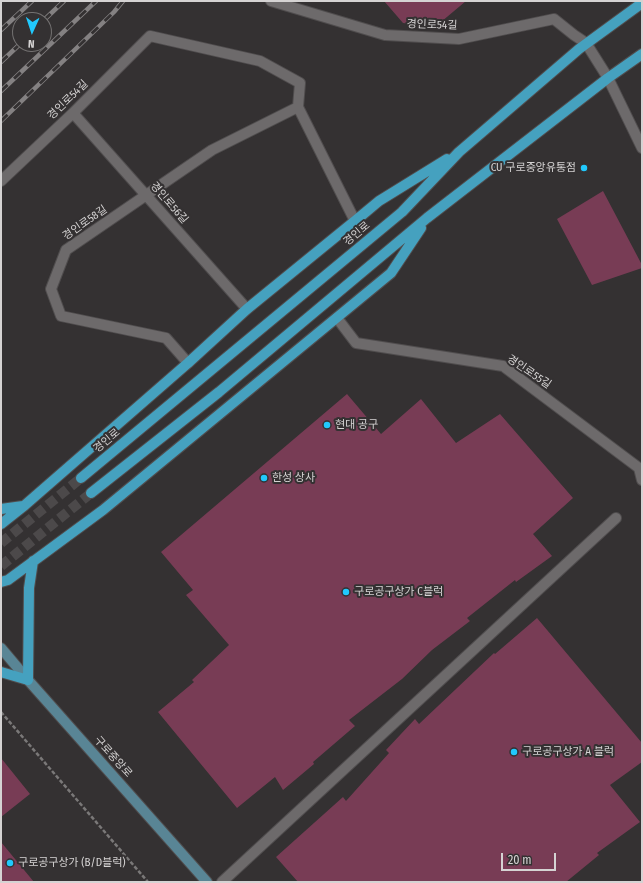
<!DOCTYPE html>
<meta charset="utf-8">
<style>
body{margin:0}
#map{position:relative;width:643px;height:883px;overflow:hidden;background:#343132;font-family:"Fira Sans Condensed",sans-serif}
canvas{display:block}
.frame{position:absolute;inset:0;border:2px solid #d5d3d3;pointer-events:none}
.north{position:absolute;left:12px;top:12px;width:40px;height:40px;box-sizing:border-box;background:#343132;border:1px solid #747272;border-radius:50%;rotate:183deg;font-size:11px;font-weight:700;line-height:16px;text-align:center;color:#d5d3d3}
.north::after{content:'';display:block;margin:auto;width:14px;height:18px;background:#21c9fd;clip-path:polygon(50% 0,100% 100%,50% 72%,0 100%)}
.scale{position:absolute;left:501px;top:853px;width:55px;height:18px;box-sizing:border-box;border:2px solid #d5d3d3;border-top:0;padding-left:5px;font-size:12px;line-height:14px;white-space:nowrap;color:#d5d3d3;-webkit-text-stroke:3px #343132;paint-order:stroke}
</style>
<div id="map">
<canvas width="643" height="883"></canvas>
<div class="frame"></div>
<div class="north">N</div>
<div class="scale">20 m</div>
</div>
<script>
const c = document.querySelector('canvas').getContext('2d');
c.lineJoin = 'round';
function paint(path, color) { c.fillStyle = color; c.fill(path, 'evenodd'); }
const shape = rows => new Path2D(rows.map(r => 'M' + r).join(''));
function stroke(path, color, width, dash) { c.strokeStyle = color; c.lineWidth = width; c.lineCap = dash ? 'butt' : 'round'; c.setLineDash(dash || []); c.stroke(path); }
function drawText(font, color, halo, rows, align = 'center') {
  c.font = font + ' "Fira Sans Condensed","Noto Sans KR",sans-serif'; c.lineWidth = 4; c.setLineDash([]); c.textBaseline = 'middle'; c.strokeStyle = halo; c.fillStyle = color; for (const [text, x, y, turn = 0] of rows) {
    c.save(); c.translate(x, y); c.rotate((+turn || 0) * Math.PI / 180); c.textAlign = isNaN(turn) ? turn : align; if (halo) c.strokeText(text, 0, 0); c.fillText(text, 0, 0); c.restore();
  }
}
paint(shape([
 [384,1,466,1,435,27,403,23],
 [603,191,642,265,642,268,592,285,557,219],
 [347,394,381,434,421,399,456,443,500,414,573,498,533,534,552,556,516,582,515,580,467,618,470,621,432,650,402,679,349,720,355,726,313,762,314,764,283,790,275,777,237,808,158,712,194,682,192,680,229,645,186,595,193,590,161,552],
 [537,618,642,743,642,762,610,785,640,822,597,853,599,855,566,882,298,882,276,857,343,797,346,801,389,753,386,750,415,719,419,724,494,653,495,654],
 [1,758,30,794,1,817],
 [1,842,34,882,1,882]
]), '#783c55');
stroke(shape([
 [1,543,81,478],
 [1,566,91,493]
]), '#4c494a', 10, [10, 5]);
const service = shape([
 [271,1,385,35,459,39,554,19,574,35,586,43],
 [73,113,247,309],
 [1,181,73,113,150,36,260,61,300,83,298,107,355,221],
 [188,363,166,338,61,316,51,289,66,250,212,150,298,107],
 [222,882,616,518]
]);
const minor = shape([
 [586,43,608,78,642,148],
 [337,318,356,343,503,366,639,468,642,480]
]);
const secondary = shape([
 [1,648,28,680,207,882]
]);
const primary = shape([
 [81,478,402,212,459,152,579,49,642,3],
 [91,493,219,392,427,218,608,78,642,54],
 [1,509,23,506],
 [1,524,25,505,188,363,247,309,355,221,379,201,447,159],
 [1,582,8,580,103,510,391,273,421,228],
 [1,672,28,680,29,588,33,561]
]);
stroke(service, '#504d4e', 12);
stroke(minor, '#504d4e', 12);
stroke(secondary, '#504d4e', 12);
stroke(primary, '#504d4e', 12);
stroke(shape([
 [1,712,148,882]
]), '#7a7878', 2.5, [4, 2]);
stroke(service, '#6d6a6b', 10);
stroke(minor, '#6d6a6b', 10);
stroke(secondary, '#598595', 10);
stroke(primary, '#45a1bf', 10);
const rail = shape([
 [44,20,64,1],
 [1,30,32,1],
 [1,62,20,44],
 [1,91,96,1],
 [1,121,114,12,123,1]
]);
stroke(rail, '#848182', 4.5);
stroke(rail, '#343132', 3, [9]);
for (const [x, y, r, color] of [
 [584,168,4,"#21c9fd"],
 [327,425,4,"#21c9fd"],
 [264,478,4,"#21c9fd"],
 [346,592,4,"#21c9fd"],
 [514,752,4,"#21c9fd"],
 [10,863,4,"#21c9fd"]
]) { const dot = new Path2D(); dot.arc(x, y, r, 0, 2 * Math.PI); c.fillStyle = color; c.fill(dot); stroke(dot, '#343132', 1.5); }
drawText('11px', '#d5d3d3', '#343132', [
 ["경인로54길",432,25,2],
 ["경인로54길",68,100,-44],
 ["경인로56길",169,203,49],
 ["경인로58길",85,223,-35],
 ["경인로",357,234,-40],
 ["경인로55길",529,372,34],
 ["경인로",107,441,-40],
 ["구로중앙로",113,757,48]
]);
drawText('11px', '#d5d3d3', '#343132', [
 ["CU 구로중앙유통점",576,168,"right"],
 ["현대 공구",335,425],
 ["한성 상사",272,478],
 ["구로공구상가 C블럭",354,592],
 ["구로공구상가 A 블럭",522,752],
 ["구로공구상가 (B/D블럭)",18,863]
], 'left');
</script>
